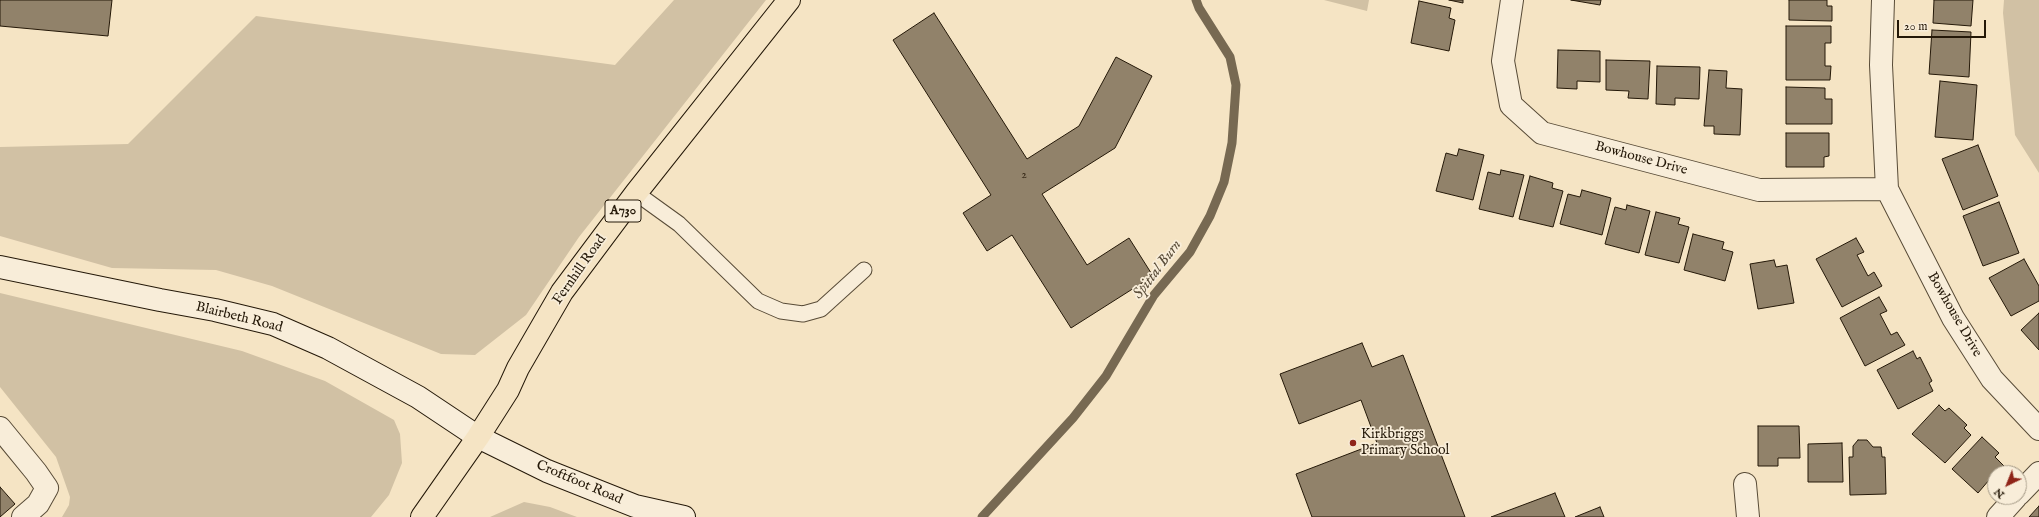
<!DOCTYPE html>
<style>
body{margin:0}
#map{position:relative;width:2039px;height:517px;overflow:hidden;background:#f5e4c4;font-family:"IM FELL English",serif}
canvas{display:block}
.north{position:absolute;left:1987px;top:465px;width:40px;height:40px;box-sizing:border-box;background:#f8edd9;border:1px solid #a39885;border-radius:50%;rotate:223deg;font-size:11px;font-weight:700;line-height:16px;text-align:center;color:#241808}
.north::after{content:'';display:block;margin:auto;width:14px;height:18px;background:#8f2418;clip-path:polygon(50% 0,100% 100%,50% 72%,0 100%)}
.scale{position:absolute;left:1897px;top:20px;width:89px;height:18px;box-sizing:border-box;border:2px solid #241808;border-top:0;padding-left:5px;font-size:12px;line-height:14px;white-space:nowrap;color:#241808;-webkit-text-stroke:3px #f8edd9;paint-order:stroke}
</style>
<div id="map">
<canvas width="2039" height="517"></canvas>
<div class="north">N</div>
<div class="scale">20 m</div>
</div>
<script>
const c = document.querySelector('canvas').getContext('2d');
c.lineJoin = 'round';
function paint(path, color) { c.fillStyle = color; c.fill(path, 'evenodd'); }
const shape = rows => new Path2D(rows.map(r => 'M' + r).join(''));
function stroke(path, color, width, dash) { c.strokeStyle = color; c.lineWidth = width; c.lineCap = dash ? 'butt' : 'round'; c.setLineDash(dash || []); c.stroke(path); }
function drawText(font, color, halo, rows, align = 'center') {
  c.font = font + ' "IM FELL English",serif'; c.lineWidth = 3.5; c.setLineDash([]); c.textBaseline = 'middle'; c.strokeStyle = halo; c.fillStyle = color; for (const [text, x, y, turn = 0] of rows) {
    c.save(); c.translate(x, y); c.rotate((+turn || 0) * Math.PI / 180); c.textAlign = isNaN(turn) ? turn : align; if (halo) c.strokeText(text, 0, 0); c.fillText(text, 0, 0); c.restore();
  }
}
paint(shape([
 [674,0,766,0,579,237,526,315,475,355,441,354,272,286,216,270,112,268,0,236,0,147,128,144,256,16,615,65],
 [1324,0,1369,0,1367,11],
 [2004,0,2039,0,2039,173,2015,135,2003,13],
 [0,293,242,351,325,381,394,420,400,434,402,463,389,495,371,517,62,517,69,505,70,497,56,457,0,387],
 [524,502,550,507,577,517,490,517]
]), '#d1c1a4');
stroke(shape([
 [982,517,1073,418,1106,376,1154,295,1190,252,1210,216,1224,182,1232,143,1236,85,1230,57,1199,8,1196,0]
]), '#776952', 9);
const building = shape([
 [0,0,112,0,108,36,0,26,0,0],
 [1449,0,1463,0,1463,3,1449,0],
 [1571,0,1601,0,1600,5,1571,0],
 [1789,0,1827,0,1827,6,1832,6,1832,21,1789,20,1789,0],
 [1934,0,1973,0,1971,26,1933,23,1934,0],
 [1419,1,1451,8,1449,18,1455,20,1449,51,1411,43,1419,1],
 [934,13,1027,159,1079,126,1116,57,1152,76,1115,148,1042,194,1087,265,1129,238,1153,276,1071,328,1012,235,987,251,963,213,991,195,893,40,934,13],
 [1786,26,1831,26,1831,43,1825,43,1825,66,1831,66,1830,80,1786,80,1786,26],
 [1932,30,1971,32,1969,77,1929,74,1932,30],
 [1558,50,1600,51,1600,82,1577,81,1577,89,1557,88,1558,50],
 [1606,60,1650,61,1648,99,1628,98,1629,91,1606,90,1606,60],
 [1657,66,1700,67,1699,99,1675,98,1675,105,1656,104,1657,66],
 [1709,70,1727,71,1726,88,1742,89,1740,135,1714,134,1714,126,1704,126,1709,70],
 [1940,81,1977,85,1973,140,1935,137,1940,81],
 [1786,87,1825,88,1825,99,1832,99,1832,124,1786,124,1786,87],
 [1786,133,1829,133,1829,156,1824,157,1824,167,1786,167,1786,133],
 [1978,145,1998,196,1963,210,1942,159,1978,145],
 [1459,149,1484,155,1473,200,1436,191,1446,153,1457,156,1459,149],
 [1501,170,1524,175,1513,217,1479,209,1488,172,1500,175,1501,170],
 [1530,176,1553,183,1552,188,1563,191,1553,227,1519,219,1530,176],
 [1582,190,1611,198,1602,235,1560,224,1568,194,1580,197,1582,190],
 [1999,202,2019,253,1983,266,1963,216,1999,202],
 [1627,205,1650,211,1639,253,1605,244,1615,207,1626,210,1627,205],
 [1656,212,1680,218,1678,224,1689,227,1679,263,1645,255,1656,212],
 [1693,234,1724,242,1722,249,1733,252,1725,281,1684,270,1693,234],
 [1856,238,1864,252,1857,255,1868,276,1874,272,1882,286,1842,307,1816,259,1856,238],
 [2024,259,2039,286,2039,301,2011,316,1989,278,2024,259],
 [1774,260,1776,267,1787,265,1794,303,1758,309,1750,264,1774,260],
 [1879,297,1887,311,1880,314,1891,335,1897,332,1905,345,1865,366,1840,318,1879,297],
 [2039,313,2039,350,2021,330,2039,313],
 [1362,343,1372,367,1403,355,1465,517,1312,517,1296,474,1377,443,1361,400,1299,424,1280,374,1362,343],
 [1913,351,1917,359,1920,357,1932,381,1929,383,1933,391,1898,409,1877,370,1913,351],
 [1939,405,1945,411,1949,408,1967,425,1964,428,1971,435,1945,463,1912,434,1939,405],
 [1758,426,1799,426,1800,458,1778,458,1778,466,1758,466,1758,426],
 [1982,437,1999,453,1995,457,2004,466,1995,473,1978,493,1952,469,1982,437],
 [1858,440,1867,440,1873,447,1881,447,1882,457,1885,457,1886,494,1850,495,1849,457,1853,457,1853,446,1858,440],
 [1842,443,1843,482,1808,482,1808,444,1842,443],
 [0,487,15,504,0,517,0,487],
 [1555,493,1565,517,1491,517,1555,493],
 [2039,506,2039,517,2029,517,2039,506],
 [1600,507,1604,517,1575,517,1600,507]
]);
paint(building, '#91826a');
stroke(building, '#241808', 1);
const lane = shape([
 [636,193,679,224,758,301,781,311,803,314,821,309,864,270]
]);
const street = shape([
 [1512,0,1503,61,1511,105,1542,133,1759,190,1887,189],
 [1883,0,1881,65,1887,189,1953,318,1992,379,2039,429],
 [0,428,36,472,47,488,38,504,23,517],
 [1745,484,1748,517],
 [2019,494,2039,473],
 [1998,517,2016,497]
]);
const secondary = shape([
 [0,267,160,300,215,310,273,324,328,348,418,397,478,437,547,471,635,506,684,517]
]);
const primary = shape([
 [422,517,478,437,508,390,518,368,562,292,636,193,789,0]
]);
stroke(lane, '#584b37', 17);
stroke(street, '#584b37', 24);
stroke(secondary, '#241808', 24);
stroke(primary, '#241808', 24);
stroke(lane, '#f8edd9', 15);
stroke(street, '#f8edd9', 22);
stroke(secondary, '#f8edd9', 22);
stroke(primary, '#f5e4c4', 22);
for (const [x, y, r, color] of [
 [1353,443,4,"#8f2418"]
]) { const dot = new Path2D(); dot.arc(x, y, r, 0, 2 * Math.PI); c.fillStyle = color; c.fill(dot); stroke(dot, '#f8edd9', 1.5); }
drawText('12px', '#3f3220', null, [
 ["2",1024,176]
]);
for (const [x, y, w] of [
 [623,211,36]
]) { const box = new Path2D(); box.roundRect(x - w / 2, y - 11, w, 22, 3); c.fillStyle = '#f8edd9'; c.fill(box); stroke(box, '#241808', 1); }
drawText('bold 13px', '#241808', null, [
 ["A730",623,211]
]);
drawText('14px', '#241808', '#f8edd9', [
 ["Bowhouse Drive",1641,159,15],
 ["Fernhill Road",580,270,-55],
 ["Bowhouse Drive",1954,315,60],
 ["Blairbeth Road",239,318,14],
 ["Croftfoot Road",579,483,23]
]);
drawText('14px', '#241808', '#f8edd9', [
 ["Kirkbriggs",1361,435],
 ["Primary School",1361,451]
], 'left');
drawText('italic 15px', '#5b4e3a', '#f8edd9', [
 ["Spittal Burn",1158,270,-53]
]);
</script>
